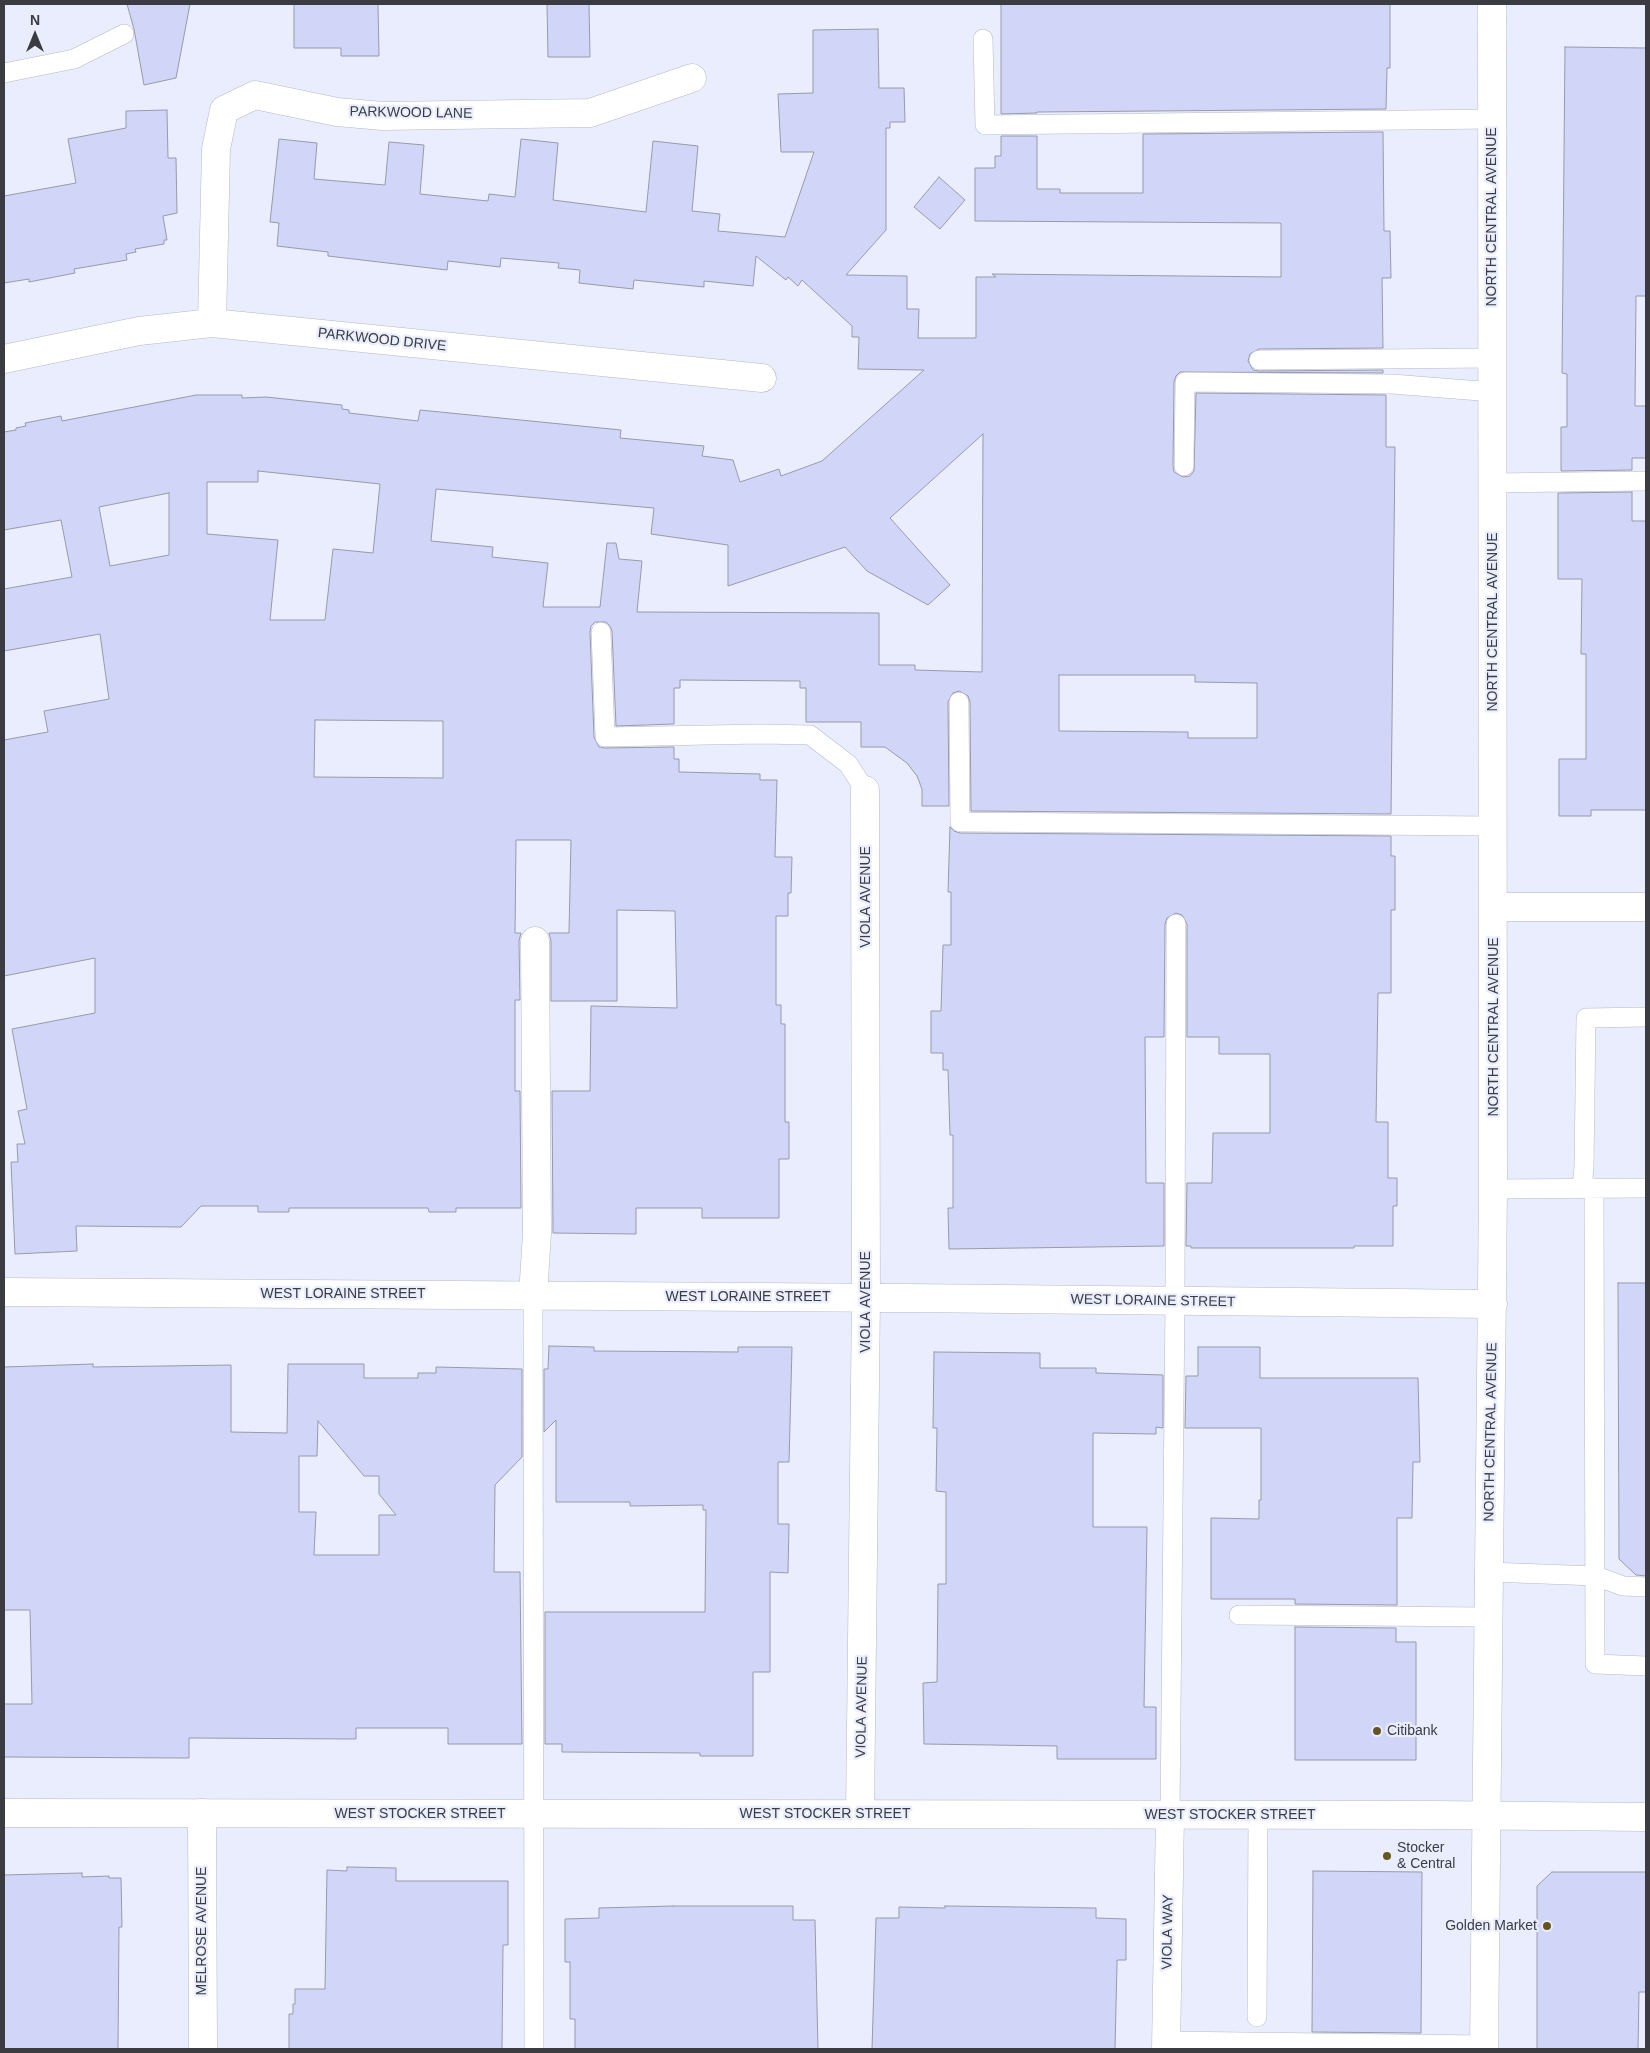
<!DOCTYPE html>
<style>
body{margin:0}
#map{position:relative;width:1650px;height:2053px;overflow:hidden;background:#eaedfe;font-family:Helvetica,sans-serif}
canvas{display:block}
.frame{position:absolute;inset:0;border:5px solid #3b3c42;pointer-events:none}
.north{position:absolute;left:10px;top:10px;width:50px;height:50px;-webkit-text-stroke:4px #eaedfe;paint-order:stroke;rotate:0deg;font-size:14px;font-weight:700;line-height:20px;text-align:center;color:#3b3c42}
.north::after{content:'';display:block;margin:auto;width:18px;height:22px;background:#3b3c42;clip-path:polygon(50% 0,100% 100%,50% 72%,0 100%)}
</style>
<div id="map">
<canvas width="1650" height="2053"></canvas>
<div class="frame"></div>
<div class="north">N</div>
</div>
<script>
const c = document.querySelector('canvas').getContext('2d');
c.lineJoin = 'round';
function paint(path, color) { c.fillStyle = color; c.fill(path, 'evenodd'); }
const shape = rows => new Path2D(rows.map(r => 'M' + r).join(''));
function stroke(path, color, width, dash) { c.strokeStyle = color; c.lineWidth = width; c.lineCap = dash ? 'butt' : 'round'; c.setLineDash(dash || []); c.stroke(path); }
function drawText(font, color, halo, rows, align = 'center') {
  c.font = font + ' Helvetica,sans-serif'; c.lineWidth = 4.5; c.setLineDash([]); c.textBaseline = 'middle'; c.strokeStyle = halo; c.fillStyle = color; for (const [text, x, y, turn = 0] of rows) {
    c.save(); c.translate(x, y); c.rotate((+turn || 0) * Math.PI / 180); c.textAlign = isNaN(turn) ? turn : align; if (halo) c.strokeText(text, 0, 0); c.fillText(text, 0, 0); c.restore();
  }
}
const building = shape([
 [127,4,190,4,176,78,144,85,134,29,127,4],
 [294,4,378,4,379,56,341,56,341,48,294,48,294,4],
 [547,4,589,4,590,57,548,57,547,4],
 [1001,4,1390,4,1390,68,1387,68,1386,109,1037,112,1037,113,1001,114,1001,4],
 [878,29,879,88,904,88,905,122,890,122,890,128,886,128,886,230,846,275,907,276,907,309,919,309,918,338,976,338,976,277,996,277,992,274,1281,277,1281,223,975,221,975,168,995,168,995,156,1001,156,1001,136,1037,136,1037,189,1060,189,1060,193,1143,193,1143,134,1383,132,1384,231,1390,231,1391,278,1382,278,1383,348,1259,349,1250,354,1248,361,1253,370,1259,371,1383,370,1383,373,1180,372,1176,376,1174,382,1173,466,1174,472,1183,477,1190,476,1194,471,1196,393,1386,395,1386,447,1395,447,1391,814,971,811,970,702,968,696,959,691,953,693,948,702,949,806,922,806,922,789,917,776,907,763,885,747,861,747,861,722,806,722,806,688,800,688,800,681,680,680,680,688,674,688,674,724,616,726,612,631,610,626,606,622,595,622,591,626,590,632,594,737,599,747,605,748,674,747,674,759,679,759,679,772,760,774,760,780,777,780,775,857,792,857,791,893,788,893,788,916,776,916,776,1005,781,1005,781,1024,785,1024,785,1122,789,1122,789,1159,779,1159,779,1218,702,1218,702,1208,636,1208,636,1234,553,1233,552,1091,590,1091,591,1006,677,1008,675,911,617,910,617,1001,551,1001,551,941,549,933,569,933,571,840,516,840,515,933,521,933,519,941,520,1000,515,1000,515,1091,520,1091,521,1208,456,1208,456,1212,429,1212,428,1208,289,1208,289,1212,258,1212,258,1206,201,1206,181,1227,76,1226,77,1251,15,1254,11,1162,18,1162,17,1144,25,1144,18,1111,27,1109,12,1029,95,1013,95,958,4,976,4,740,48,732,44,711,109,699,100,634,4,651,4,589,72,577,61,520,4,530,4,432,16,430,16,428,26,426,25,423,61,416,62,421,196,395,242,395,242,398,266,397,342,405,342,409,349,410,349,413,418,421,420,410,621,430,620,438,704,446,702,456,733,460,740,482,779,469,781,476,822,461,924,370,858,369,859,337,852,337,852,326,802,280,798,286,788,277,786,280,756,256,753,286,704,281,704,287,634,280,633,289,579,283,580,270,558,268,559,263,501,258,500,267,448,261,447,270,328,256,328,252,277,246,279,223,270,222,279,139,317,143,314,179,385,185,389,142,424,145,420,194,488,201,489,194,515,197,521,139,558,143,553,200,646,212,653,141,698,146,692,211,720,214,718,231,785,237,814,152,781,152,778,94,813,93,813,30,878,29],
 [983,434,982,672,915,670,915,665,879,665,879,613,637,612,642,561,619,559,616,543,607,543,600,607,543,607,548,563,492,557,493,547,431,541,436,489,654,508,651,534,728,545,728,586,845,547,867,571,928,605,950,585,890,518,983,434],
 [258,471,380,484,373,553,333,549,325,620,270,620,278,540,207,534,207,482,258,482,258,471],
 [169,493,169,555,110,566,99,507,169,493],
 [1059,675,1195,675,1195,682,1257,683,1257,738,1188,738,1188,732,1059,731,1059,675],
 [315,720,443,721,443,778,314,777,315,720],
 [1565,47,1646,48,1646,296,1636,296,1635,406,1646,406,1646,458,1632,458,1632,470,1561,471,1561,427,1567,427,1567,374,1562,373,1565,47],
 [167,110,168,158,176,158,177,213,163,216,167,240,164,240,164,244,135,249,136,252,126,254,127,260,74,269,75,273,29,282,29,279,4,283,4,196,76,183,68,139,126,128,126,111,167,110],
 [939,177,965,200,940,229,914,207,939,177],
 [1632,492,1632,521,1646,521,1646,810,1591,810,1591,816,1559,816,1559,759,1586,759,1586,654,1581,654,1582,579,1558,579,1558,493,1632,492],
 [950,827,954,831,960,833,1391,836,1391,856,1395,856,1395,910,1391,910,1391,993,1378,993,1376,1122,1388,1122,1388,1178,1397,1178,1397,1206,1393,1206,1393,1246,1354,1246,1354,1248,1191,1248,1191,1246,1186,1246,1187,1183,1212,1183,1213,1133,1270,1133,1270,1054,1219,1054,1219,1037,1187,1037,1187,924,1182,915,1176,913,1167,918,1165,924,1164,1037,1145,1037,1146,1183,1164,1183,1164,1246,949,1249,948,1208,953,1208,953,1135,950,1135,948,1070,943,1070,943,1053,931,1053,931,1011,941,1011,943,945,951,945,951,892,948,892,950,827],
 [1618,1283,1646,1283,1646,1576,1636,1575,1619,1559,1618,1283],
 [549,1346,594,1347,594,1351,738,1352,738,1347,792,1347,789,1462,778,1462,778,1524,789,1524,788,1573,770,1572,770,1672,753,1672,753,1756,700,1756,700,1753,562,1752,562,1744,545,1744,545,1612,705,1612,706,1510,703,1510,703,1505,630,1506,630,1502,556,1502,556,1420,544,1432,544,1369,548,1369,549,1346],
 [1198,1347,1260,1347,1260,1378,1418,1378,1420,1462,1413,1462,1412,1518,1397,1518,1397,1605,1295,1604,1295,1599,1211,1599,1211,1518,1259,1519,1259,1500,1261,1500,1261,1428,1185,1428,1186,1376,1198,1376,1198,1347],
 [934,1352,1040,1353,1040,1368,1096,1368,1096,1373,1163,1375,1163,1428,1156,1427,1156,1434,1093,1433,1093,1527,1147,1527,1144,1707,1156,1707,1156,1759,1057,1759,1057,1746,924,1744,923,1683,937,1682,938,1584,946,1584,946,1492,936,1491,937,1428,933,1428,934,1352],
 [93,1364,93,1367,231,1365,231,1432,287,1433,288,1364,364,1364,364,1378,418,1378,418,1373,436,1373,436,1367,522,1369,522,1457,495,1485,494,1572,520,1572,522,1744,448,1744,448,1728,356,1728,356,1739,189,1738,189,1758,4,1757,4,1704,32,1704,30,1610,4,1610,4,1367,93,1364],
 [318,1421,364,1476,379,1476,379,1494,396,1515,379,1515,379,1555,314,1555,316,1512,299,1512,299,1456,317,1456,318,1421],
 [1295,1627,1396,1628,1396,1642,1416,1642,1416,1760,1295,1760,1295,1627],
 [347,1867,396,1868,396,1881,508,1881,508,1945,503,1945,502,2049,289,2049,289,2014,293,2014,293,2004,295,2004,295,1989,325,1989,327,1870,347,1871,347,1867],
 [1313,1871,1422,1872,1421,2033,1312,2032,1313,1871],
 [1552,1872,1646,1872,1646,1992,1639,1992,1638,2049,1537,2049,1537,1886,1552,1872],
 [82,1873,82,1877,109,1876,109,1878,121,1878,122,1927,119,1927,118,2049,4,2049,4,1875,82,1873],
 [673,1906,793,1906,793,1920,815,1920,818,2049,575,2049,575,2019,570,2019,570,1962,565,1962,565,1919,599,1918,599,1908,673,1906],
 [945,1906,1096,1908,1096,1918,1126,1919,1126,1960,1117,1960,1117,1964,1115,2049,872,2049,876,1918,899,1918,899,1907,945,1908,945,1906]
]);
paint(building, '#d1d6f8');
stroke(building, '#979aa9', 1);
const lane = shape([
 [983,39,985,125,1492,119],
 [4,73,74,59,124,34],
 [1259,360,1493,358],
 [1184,466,1185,382,1392,384,1493,392],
 [1493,483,1646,481],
 [601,632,605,737,761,734,810,735,848,764,865,790],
 [959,702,960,822,1493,826],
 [1582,1188,1584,1167,1586,1018,1646,1017],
 [1594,1188,1595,1664,1646,1666],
 [1493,1189,1646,1188],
 [533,1296,534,2049],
 [1489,1572,1596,1576,1623,1586,1646,1587],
 [1239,1615,1489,1617],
 [1170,1815,1175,1301,1176,924],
 [1257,2017,1258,1815],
 [1166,2041,1484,2045]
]);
const street = shape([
 [212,323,216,149,224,110,255,95,337,112,383,116,590,113,692,78],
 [4,359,139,331,212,323,762,378],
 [1494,907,1646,907],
 [4,1292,907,1298,1493,1304],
 [533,1296,537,1233,535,941],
 [202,1813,203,2049],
 [860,1814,866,1298,865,790],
 [1166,2049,1170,1815]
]);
const secondary = shape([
 [4,1813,1435,1815,1646,1817],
 [1484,2049,1493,1189,1492,4]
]);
stroke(lane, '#b5b8c8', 20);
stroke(street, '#b5b8c8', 29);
stroke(secondary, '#b5b8c8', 29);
stroke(lane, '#fff', 19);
stroke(street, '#fff', 28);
stroke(secondary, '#fff', 28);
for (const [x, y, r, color] of [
 [1377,1731,5,"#635623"],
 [1387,1856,5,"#635623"],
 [1547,1926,5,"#635623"]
]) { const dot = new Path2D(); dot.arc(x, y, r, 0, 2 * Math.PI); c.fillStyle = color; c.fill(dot); stroke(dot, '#eaedfe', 2); }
drawText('14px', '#3b3c42', '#eaedfe', [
 ["PARKWOOD LANE",411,113,1],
 ["NORTH CENTRAL AVENUE",1492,217,-90],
 ["PARKWOOD DRIVE",382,340,6],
 ["NORTH CENTRAL AVENUE",1493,622,-90],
 ["VIOLA AVENUE",866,897,-90],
 ["NORTH CENTRAL AVENUE",1494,1027,-90],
 ["WEST LORAINE STREET",343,1294],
 ["WEST LORAINE STREET",748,1297],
 ["WEST LORAINE STREET",1153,1301,1],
 ["VIOLA AVENUE",866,1302,-90],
 ["NORTH CENTRAL AVENUE",1491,1432,-89],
 ["VIOLA AVENUE",862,1707,-89],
 ["WEST STOCKER STREET",420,1814],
 ["WEST STOCKER STREET",825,1814],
 ["WEST STOCKER STREET",1230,1815],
 ["MELROSE AVENUE",202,1931,-90],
 ["VIOLA WAY",1168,1932,-89]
]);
drawText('14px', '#3b3c42', '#eaedfe', [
 ["Citibank",1387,1731],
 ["Stocker",1397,1848],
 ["& Central",1397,1864],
 ["Golden Market",1537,1926,"right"]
], 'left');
</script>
